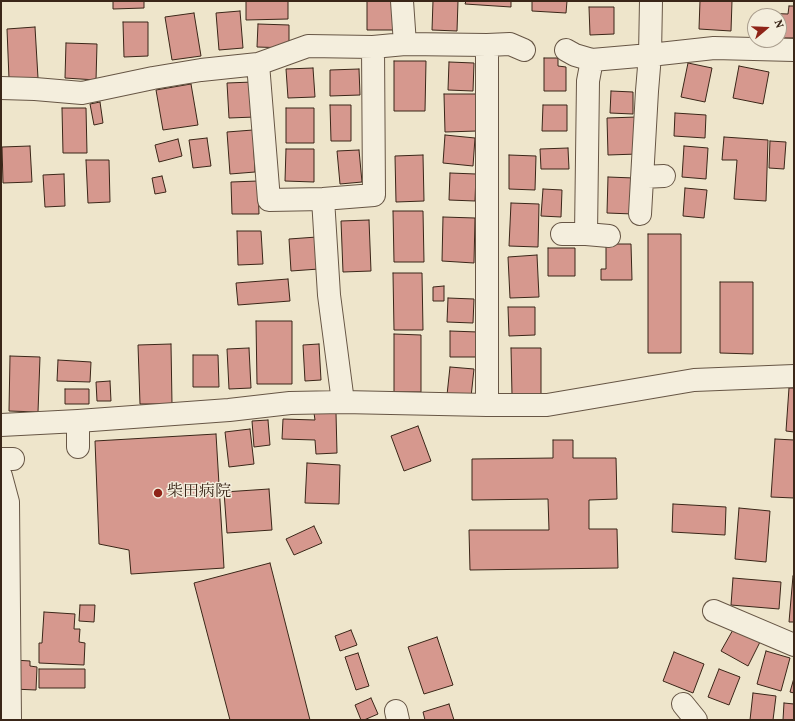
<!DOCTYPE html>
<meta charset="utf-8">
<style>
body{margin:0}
#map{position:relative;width:795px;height:721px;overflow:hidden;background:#eee5cb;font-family:Vollkorn,serif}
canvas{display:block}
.frame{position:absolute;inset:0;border:2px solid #3a2618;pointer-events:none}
.north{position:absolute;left:747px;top:8px;width:40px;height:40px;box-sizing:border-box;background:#f4eedd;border:1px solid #aa9e8e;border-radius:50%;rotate:71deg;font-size:11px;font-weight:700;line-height:16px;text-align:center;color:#3a2618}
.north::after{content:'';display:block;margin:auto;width:14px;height:18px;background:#8f2418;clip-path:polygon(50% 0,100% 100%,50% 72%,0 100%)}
</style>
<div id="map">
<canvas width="795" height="721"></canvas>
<div class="frame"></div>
<div class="north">N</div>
</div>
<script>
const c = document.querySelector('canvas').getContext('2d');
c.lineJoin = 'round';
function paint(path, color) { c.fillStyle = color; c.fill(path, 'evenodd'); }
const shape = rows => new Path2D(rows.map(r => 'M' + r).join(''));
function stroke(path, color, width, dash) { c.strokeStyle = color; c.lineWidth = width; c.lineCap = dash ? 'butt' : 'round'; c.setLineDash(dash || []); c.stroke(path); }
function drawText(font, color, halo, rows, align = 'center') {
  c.font = font + ' Vollkorn,"Noto Serif JP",serif'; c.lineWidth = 3; c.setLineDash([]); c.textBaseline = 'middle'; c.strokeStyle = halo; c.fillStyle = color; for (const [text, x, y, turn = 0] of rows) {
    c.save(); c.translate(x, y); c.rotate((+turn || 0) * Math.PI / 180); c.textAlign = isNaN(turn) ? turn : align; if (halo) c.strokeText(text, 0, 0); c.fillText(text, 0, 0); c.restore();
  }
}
const building = shape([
 [113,1,144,1,144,8,113,9,113,1],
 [246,1,288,1,288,19,246,20,246,1],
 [367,1,394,1,395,30,367,30,367,1],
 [433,1,458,1,457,31,432,30,433,1],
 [466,1,511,1,511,7,465,4,466,1],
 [532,1,567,1,566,13,532,11,532,1],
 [700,1,732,1,731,31,699,29,700,1],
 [789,6,794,6,794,38,779,38,779,16,760,16,760,13,788,14,789,6],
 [589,7,614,7,614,34,590,35,589,7],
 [240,11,243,48,219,50,216,13,240,11],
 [194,13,201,56,172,60,165,17,194,13],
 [123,22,148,22,148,56,124,57,123,22],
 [258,24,289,25,289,48,257,47,258,24],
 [35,27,38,78,9,79,7,29,35,27],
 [66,43,97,44,96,80,65,78,66,43],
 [544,58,558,58,558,66,566,67,566,91,544,91,544,58],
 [394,61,426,61,425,111,394,111,394,61],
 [449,62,474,63,473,91,448,90,449,62],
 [688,63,712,68,705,102,681,97,688,63],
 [739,66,769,72,763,104,733,98,739,66],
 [313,68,315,97,288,98,286,69,313,68],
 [359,69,360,95,330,96,330,70,359,69],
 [253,82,255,117,229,118,227,83,253,82],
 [191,84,198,125,163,130,156,90,191,84],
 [611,91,633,92,633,114,610,113,611,91],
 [444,94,476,94,477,131,445,132,444,94],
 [100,102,103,123,94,125,90,104,100,102],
 [330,105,351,105,351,141,331,141,330,105],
 [543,105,567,105,567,131,542,131,543,105],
 [62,108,86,108,87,153,63,153,62,108],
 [286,108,314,108,314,143,286,143,286,108],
 [675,113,706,115,705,138,674,136,675,113],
 [637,117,638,154,608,155,607,118,637,117],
 [253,130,255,172,230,174,227,132,253,130],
 [445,135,475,138,473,166,443,163,445,135],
 [724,137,768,140,766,201,734,199,737,160,722,160,724,137],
 [207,138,211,166,193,168,189,140,207,138],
 [178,139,182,156,159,162,155,145,178,139],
 [770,141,786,142,784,169,769,168,770,141],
 [30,146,32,182,3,183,2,147,30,146],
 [684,146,708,148,706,179,682,177,684,146],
 [568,148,569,169,541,169,540,149,568,148],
 [286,149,314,149,314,182,285,181,286,149],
 [359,150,362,182,340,184,337,151,359,150],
 [423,155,424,201,396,202,395,156,423,155],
 [509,155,536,156,535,190,509,189,509,155],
 [86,160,109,160,110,202,88,203,86,160],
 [450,173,476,174,475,201,449,200,450,173],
 [64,174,65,206,45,207,43,175,64,174],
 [162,176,166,192,155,194,152,178,162,176],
 [608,177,634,178,633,214,607,213,608,177],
 [258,181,259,214,232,214,231,182,258,181],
 [685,188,707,190,704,218,683,216,685,188],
 [543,189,562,190,561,217,541,216,543,189],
 [511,203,539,204,538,247,509,246,511,203],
 [393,211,423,211,424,262,394,262,393,211],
 [443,217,475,218,474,263,442,261,443,217],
 [369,220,371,271,343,272,341,221,369,220],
 [237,231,261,231,263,264,238,265,237,231],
 [648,234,681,234,681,353,648,353,648,234],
 [317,237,319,269,291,271,289,239,317,237],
 [606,244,631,244,632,280,601,280,601,269,606,269,606,244],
 [548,248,575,248,575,276,548,276,548,248],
 [537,255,539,297,510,298,508,257,537,255],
 [393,273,422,273,423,330,394,330,393,273],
 [288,279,290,301,238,305,236,283,288,279],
 [720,282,753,282,753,354,720,353,720,282],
 [444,286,444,301,433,301,433,287,444,286],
 [448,298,474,299,473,323,447,322,448,298],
 [508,307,535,307,535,335,509,336,508,307],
 [256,321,292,321,292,384,257,384,256,321],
 [450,331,478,332,478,357,450,357,450,331],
 [394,334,421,335,421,392,394,392,394,334],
 [171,344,172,404,140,404,138,345,171,344],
 [319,344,321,380,305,381,303,345,319,344],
 [249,348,251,388,229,389,227,349,249,348],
 [511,348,541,348,541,395,512,395,511,348],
 [193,355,218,355,219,387,193,387,193,355],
 [10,356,40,357,38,412,9,411,10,356],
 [58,360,91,362,90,382,57,381,58,360],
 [450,367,474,369,471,397,447,395,450,367],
 [110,381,111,401,97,401,96,382,110,381],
 [789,388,794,388,794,432,786,431,789,388],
 [65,389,89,389,89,404,65,404,65,389],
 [314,413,336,413,337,453,316,454,315,440,282,439,283,419,315,420,314,413],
 [268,420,270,445,254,447,252,421,268,420],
 [418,426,431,461,404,471,391,436,418,426],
 [250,429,254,464,229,467,225,432,250,429],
 [216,434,224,568,131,574,129,550,99,544,95,441,216,434],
 [775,439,794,440,794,498,771,497,775,439],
 [553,440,573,440,573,458,616,458,617,499,589,500,589,529,617,529,618,568,470,570,469,530,549,530,548,499,472,500,472,459,553,458,553,440],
 [307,463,340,465,339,504,305,503,307,463],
 [269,489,272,530,227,533,224,492,269,489],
 [673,504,726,507,725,535,672,532,673,504],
 [739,508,770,511,766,562,735,559,739,508],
 [314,526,322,543,294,555,286,539,314,526],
 [270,563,310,720,230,720,194,583,270,563],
 [793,576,794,576,794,622,789,622,793,576],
 [733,578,781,582,779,609,731,605,733,578],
 [80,605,95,605,94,622,79,621,80,605],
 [44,612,75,614,74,629,80,629,79,642,85,643,84,665,39,663,39,643,42,643,44,612],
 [734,628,760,642,748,666,721,651,734,628],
 [351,630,357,645,340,651,335,636,351,630],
 [437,637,453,685,424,694,408,647,437,637],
 [766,651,790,658,781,691,757,684,766,651],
 [674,652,704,664,693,693,663,681,674,652],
 [358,653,369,686,356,690,345,657,358,653],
 [14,660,30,661,30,666,37,667,36,690,13,689,14,660],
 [39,669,85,669,85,688,39,688,39,669],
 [719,669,740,677,729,705,708,697,719,669],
 [794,678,794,693,790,692,794,678],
 [753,693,776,696,773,720,750,720,753,693],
 [371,698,378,714,364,720,361,720,355,705,371,698],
 [784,703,794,704,794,720,783,720,784,703],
 [449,704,454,720,425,720,423,712,449,704]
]);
paint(building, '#d6988e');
stroke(building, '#3a2618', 1);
const minor = shape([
 [402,1,405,44],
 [487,45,510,44,524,50],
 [566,50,575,55,592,60,650,55,714,48,794,50],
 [592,60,588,81,586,234,609,236],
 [258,64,269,200,323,199,374,195,373,47],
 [1,88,35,89,82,93,153,78,201,70,258,64,308,46,373,47,405,44,487,45,487,405],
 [642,177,664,176],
 [323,199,329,295,343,402],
 [640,214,647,91,650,55,651,1],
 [562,234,586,234],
 [78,421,78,447],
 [1,425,78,421,229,410,290,403,343,402,487,405,547,405,694,380,794,376],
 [1,459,13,459],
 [1,476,8,502,10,720],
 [714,611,794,645],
 [683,704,696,720],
 [396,711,398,720]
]);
stroke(minor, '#675645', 24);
stroke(minor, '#f4eedd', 22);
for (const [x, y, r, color] of [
 [158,493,5,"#8f2418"]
]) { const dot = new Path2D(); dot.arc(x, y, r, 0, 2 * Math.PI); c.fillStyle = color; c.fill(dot); stroke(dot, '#f4eedd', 1.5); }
drawText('16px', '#3a2618', '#f4eedd', [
 ["柴田病院",167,493]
], 'left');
</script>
